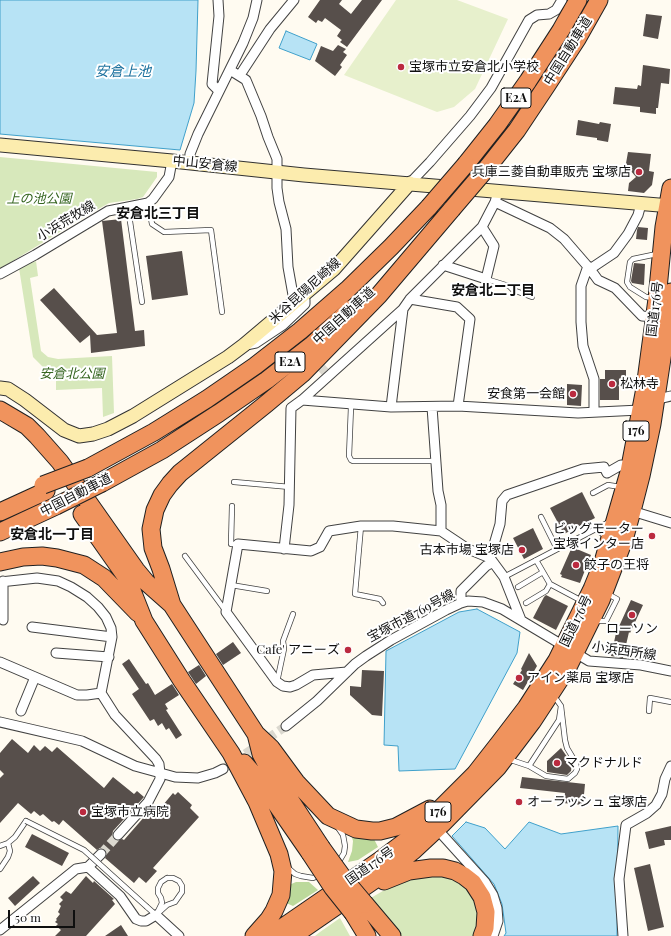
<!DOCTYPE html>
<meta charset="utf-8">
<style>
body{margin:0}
#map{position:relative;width:671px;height:936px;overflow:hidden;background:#fffbf1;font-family:"Playfair Display",serif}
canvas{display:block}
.scale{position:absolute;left:8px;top:910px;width:67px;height:18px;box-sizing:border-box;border:2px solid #0f0f0f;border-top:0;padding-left:5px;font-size:12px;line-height:14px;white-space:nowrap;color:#0f0f0f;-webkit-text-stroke:3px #fff;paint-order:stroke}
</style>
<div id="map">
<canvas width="671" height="936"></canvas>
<div class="scale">50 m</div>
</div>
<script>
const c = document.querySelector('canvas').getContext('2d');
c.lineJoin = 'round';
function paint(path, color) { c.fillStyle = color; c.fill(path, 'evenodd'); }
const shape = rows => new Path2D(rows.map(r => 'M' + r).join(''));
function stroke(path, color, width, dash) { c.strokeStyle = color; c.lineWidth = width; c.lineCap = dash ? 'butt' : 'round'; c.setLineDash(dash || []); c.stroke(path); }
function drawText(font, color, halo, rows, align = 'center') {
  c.font = font + ' "Playfair Display","Noto Sans JP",serif'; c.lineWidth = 4; c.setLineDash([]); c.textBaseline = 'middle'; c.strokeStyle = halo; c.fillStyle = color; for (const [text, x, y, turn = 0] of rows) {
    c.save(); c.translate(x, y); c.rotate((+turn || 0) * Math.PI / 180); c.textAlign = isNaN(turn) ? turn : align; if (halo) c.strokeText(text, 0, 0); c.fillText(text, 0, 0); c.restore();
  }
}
paint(shape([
 [0,157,157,172,157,177,143,197,137,199,109,203,79,220,0,269],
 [36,261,38,276,30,278,41,351,48,357,58,359,112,356,114,413,103,417,102,388,56,390,56,368,45,369,33,357,19,268],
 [429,872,457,878,478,898,478,936,399,936,369,899,395,884],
 [340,918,350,936,315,936,320,932]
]), '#d7e8bb');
paint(shape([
 [351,834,372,835,378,847,358,860,348,862,352,851,353,841],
 [296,882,309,882,318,890,293,906,284,902,289,885]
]), '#bcd99b');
paint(shape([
 [396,0,457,0,508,19,475,89,454,107,437,112,344,75]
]), '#e7f0cc');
const water = shape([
 [0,0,198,0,196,71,194,103,180,150,0,134,0,0],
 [286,31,317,44,310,60,279,48,286,31],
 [477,609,520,632,517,653,455,769,399,771,398,746,384,745,386,651,459,612,477,609],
 [466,822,485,828,505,849,529,822,561,834,618,826,617,936,504,936,506,933,502,904,494,884,452,836,466,822]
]);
paint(water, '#b7e3f5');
stroke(water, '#40a0ca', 1);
paint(shape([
 [320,0,342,0,339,4,351,14,362,0,382,0,347,47,340,42,342,40,337,36,341,30,325,18,322,22,318,20,316,23,308,17],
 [646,14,662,16,658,39,643,36],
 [338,45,346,49,343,52,347,55,340,65,342,67,335,76,315,61,321,46,333,51],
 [643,65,670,69,669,84,661,83,658,108,656,108,656,114,640,112,640,107,613,104,615,87,637,89,638,85,641,86],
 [578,120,599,124,600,122,611,124,608,142,597,140,597,138,576,135],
 [628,152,651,154,649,171,654,172,652,185,644,193,628,191,629,183,636,177,630,170,625,169],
 [121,219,135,331,144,330,145,346,91,353,90,335,80,343,40,300,54,288,97,335,117,333,102,221],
 [638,227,648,228,647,240,636,239,637,230],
 [182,251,188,295,152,300,146,256],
 [634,263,645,264,644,285,632,283,631,281],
 [605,370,626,370,626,379,619,379,619,400,600,400,600,379,605,379],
 [567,384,582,385,581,406,567,405],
 [582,492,595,518,564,534,550,508],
 [533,528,543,549,524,559,513,538],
 [572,547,591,555,580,583,561,577,562,575,560,574],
 [546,595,568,606,556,630,533,618,544,597],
 [631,600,643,605,630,633,629,632,623,658,611,656,616,633],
 [233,642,241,653,223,665,216,654],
 [529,653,537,666,523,690,513,684,522,670,521,669],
 [129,659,146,684,148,683,155,695,172,684,179,695,165,704,168,709,166,710,182,735,176,739,169,728,166,730,162,723,158,726,154,719,150,721,132,694,139,689,122,664],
 [199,665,206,676,196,684,188,672],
 [362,670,384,671,382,716,372,715,350,695,350,686,361,687],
 [12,739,28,753,34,745,40,751,45,746,52,752,57,747,104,788,113,777,134,794,137,791,144,797,113,831,112,837,116,841,122,839,124,840,145,816,147,818,155,808,158,811,173,793,175,795,178,792,192,805,190,808,199,817,153,868,157,871,146,883,139,877,134,883,105,858,107,853,105,850,100,848,97,850,63,820,59,825,54,821,52,822,43,814,40,816,34,811,31,814,18,803,0,823,0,778,4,774,0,770,0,753],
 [561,748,572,764,571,771,567,775,547,772,547,761],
 [522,777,585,784,583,805,563,803,565,793,520,788],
 [671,826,671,840,664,840,665,845,649,849,645,832],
 [32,834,69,853,62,866,25,847],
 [650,864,664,927,648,931,634,868],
 [33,876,40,883,15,906,8,898],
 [86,876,93,883,94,881,114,899,112,900,115,904,86,936,55,936,61,930,56,926,58,924,55,922,57,920,56,919,60,914,58,912,61,906,59,904,63,900,60,897,66,891,71,894],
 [121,925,128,936,105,936]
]), '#574f4b');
stroke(shape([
 [283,325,328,375],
 [223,769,286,726],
 [101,854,118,835]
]), '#dbd8cf', 9, [9, 4.5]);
const lane = shape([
 [148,203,152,224,164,232,211,230,222,312],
 [128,208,142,302],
 [486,279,509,286,513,290,532,297],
 [653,298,646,297,630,287,627,282,630,262,633,259,657,254],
 [351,407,349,456,351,460,353,461,436,461],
 [234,482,290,487],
 [593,493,608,485,621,487],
 [232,506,231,544,238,544],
 [541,517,557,549],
 [361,526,355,594,380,599,383,603],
 [595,529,607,537],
 [185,556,225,610],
 [536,560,550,584,582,601],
 [504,577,611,521],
 [231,585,267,591],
 [518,587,543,572],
 [526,603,546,591,550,584],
 [596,621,606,621,617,599,608,594],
 [277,682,284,649,283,641,293,614],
 [649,711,650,698,671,702],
 [508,759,529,766,559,720,561,706,554,696],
 [529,766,546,776,568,779,575,773,577,769,576,763,567,748,565,740,561,706],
 [337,826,343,835,345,846,344,853,338,863],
 [0,846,8,843],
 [287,867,295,874,301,876,313,878,320,875],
 [0,869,8,857,10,851,8,843,15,837,26,821],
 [167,878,173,878,179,881,182,886,182,892,175,902,167,905,156,915,162,903,161,898,158,893,158,888,161,882,167,878],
 [147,907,156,915]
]);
const street = shape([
 [218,0,219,16,212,84,219,91],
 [230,70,246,80,261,116,268,137,277,159,277,188,279,202,286,229,288,267,293,295,297,300],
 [240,75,270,29,294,0],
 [189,163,190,154,198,134,243,43,253,18,257,0],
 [410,183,430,162,470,116,491,88,529,20,537,15,549,14,556,10,562,0],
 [495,202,550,228,564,239,590,269,614,253,628,234,638,215,641,204],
 [443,265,486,279,494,246,482,227],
 [588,266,581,286,581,322,583,346,594,379,594,412],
 [590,269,598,280,615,288,642,316,654,317],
 [0,274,35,255,108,211,148,203,153,199,169,177,172,161],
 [410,299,457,307,470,319,458,406],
 [246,345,256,343,283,325,305,304,305,300,302,296],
 [302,400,391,407,458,406,578,413,640,410,643,408],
 [654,400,671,396],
 [391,407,403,309],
 [432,407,438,491,441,505,441,531],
 [632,511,671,523],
 [284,549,289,505,291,408,302,400,403,309,410,299,482,227,495,202,498,192],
 [490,558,500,524,502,501,507,495,583,469,604,467,607,473,621,465,630,466],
 [0,582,37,578,58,581,71,587,87,597,98,607,106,617,111,628,112,637,101,693],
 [461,603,461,591,486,566,493,562],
 [3,620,3,581],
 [32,627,112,637],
 [56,653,109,657],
 [0,662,77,695,87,695,101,693],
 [347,672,313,675,296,685,290,687,283,686,277,682,226,612,238,544,311,551,320,547,329,531,361,526,393,526,441,531,468,549,490,558,504,577,521,620],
 [101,693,115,715,156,759,159,764,160,773,160,779,148,802,118,835],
 [21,711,35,677],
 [0,722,82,741,135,766,175,777,198,778,215,773,223,769],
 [286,726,317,701,355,664,366,656,391,640,446,610,461,603,468,601,483,602,502,609,589,661,641,665,671,671],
 [437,829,485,882,493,895,497,908,498,921,493,936],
 [88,867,120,896,136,919,141,921,146,921,156,915,179,936],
 [0,930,76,869,88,867,101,854],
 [623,936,619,879,626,825,647,813,656,805,662,794,665,779,671,766]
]);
const secondary = shape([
 [0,145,172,161,304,175,671,206],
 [0,388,8,389,25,400,64,430,79,436,93,434,108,429,133,416,228,357,244,345,334,269,410,183]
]);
const highway = shape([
 [466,164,497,125,528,81,561,30,578,0],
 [487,168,517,130,547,85,577,39,599,0],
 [0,410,27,426,37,436,60,462,136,570,146,582,172,605,256,734,271,748,296,782,328,816,356,829,372,831,380,831,396,827,430,809],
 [88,468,154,432,207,399,255,366,300,331,347,290,391,247,429,207],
 [102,483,162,450,219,413,267,380,312,345,351,309],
 [0,512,46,491],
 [82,514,127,578,144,621,182,681,231,753,257,802,279,854,283,871,281,895,274,911,269,919,254,936],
 [0,532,56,506],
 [0,562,23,557,42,556,57,558,84,565,104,578,138,613],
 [172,605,161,569,153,548,151,529,155,510,162,495,170,484,180,473,266,404,302,374,379,295,452,209],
 [256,734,261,754,267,765,321,847],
 [244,763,263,785,310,853],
 [384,881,409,871,431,868,443,868,455,871,464,876,473,883,482,897,486,912,485,928,482,936],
 [365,904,392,936],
 [353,913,367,936],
 [270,936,379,861,407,840,433,816,475,774,500,742,526,708,557,660,592,589,603,562,629,472,645,388,657,299,664,227,671,188],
 [293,936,386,872,413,851,442,824,498,767,532,722,568,667,601,600,624,540,632,511,641,476,652,424,666,332,671,292]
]);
stroke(lane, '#424242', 6);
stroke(street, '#424242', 11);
stroke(secondary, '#313131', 15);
stroke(highway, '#202020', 19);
stroke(lane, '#fff', 4.5);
stroke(street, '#fff', 9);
stroke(secondary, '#fcecae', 13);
stroke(highway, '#f0935d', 17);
const laneBridge = shape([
 [26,821,84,850,147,907]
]);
const highwayBridge = shape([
 [429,207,466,164],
 [452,209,487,168],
 [43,485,88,468],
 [56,506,102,483],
 [321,847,344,879,365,904],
 [310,853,333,888,353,913]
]);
stroke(laneBridge, '#424242', 6, []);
stroke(highwayBridge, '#202020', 19, []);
stroke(laneBridge, '#fff', 4.5);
stroke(highwayBridge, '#f0935d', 17);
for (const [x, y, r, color] of [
 [401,67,4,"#bb2a3f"],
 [639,172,4,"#bb2a3f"],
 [612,384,4,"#bb2a3f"],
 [573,394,4,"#bb2a3f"],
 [652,536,4,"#bb2a3f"],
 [522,550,4,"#bb2a3f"],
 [576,565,4,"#bb2a3f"],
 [632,615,4,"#bb2a3f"],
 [348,650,4,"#bb2a3f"],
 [519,678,4,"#bb2a3f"],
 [557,763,4,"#bb2a3f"],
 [519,802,4,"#bb2a3f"],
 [83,812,4,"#bb2a3f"]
]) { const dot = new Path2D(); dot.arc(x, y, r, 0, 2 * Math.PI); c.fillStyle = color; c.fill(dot); stroke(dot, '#fff', 1.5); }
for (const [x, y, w] of [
 [516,98,30],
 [290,362,30],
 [636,431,26],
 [438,812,26]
]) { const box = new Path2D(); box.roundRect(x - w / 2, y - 10, w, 20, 3); c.fillStyle = '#fff'; c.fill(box); stroke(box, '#0f0f0f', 1); }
drawText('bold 12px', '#0f0f0f', null, [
 ["E2A",516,98],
 ["E2A",290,362],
 ["176",636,431],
 ["176",438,812]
]);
drawText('13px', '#0f0f0f', '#fff', [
 ["中国自動車道",568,51,-58],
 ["中山安倉線",205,164,6],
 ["小浜荒牧線",66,221,-31],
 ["米谷昆陽尼崎線",305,291,-42],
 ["国道176号",655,309,-83],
 ["中国自動車道",344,316,-42],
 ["中国自動車道",76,495,-27],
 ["宝塚市道769号線",411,616,-28],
 ["国道176号",576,621,-64],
 ["小浜西所線",624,651,8],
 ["国道176号",370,866,-35]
]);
drawText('13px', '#0f0f0f', '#fff', [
 ["宝塚市立安倉北小学校",409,67],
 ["兵庫三菱自動車販売 宝塚店",631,172,"right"],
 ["松林寺",620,384],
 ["安食第一会館",565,394,"right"],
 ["ビッグモーター",644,529,"right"],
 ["宝塚インター店",644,544,"right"],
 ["古本市場 宝塚店",514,550,"right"],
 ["餃子の王将",584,565],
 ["ローソン",632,629,"center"],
 ["Cafe' アニーズ",340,650,"right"],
 ["アイン薬局 宝塚店",527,678],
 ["マクドナルド",565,763],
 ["オーラッシュ 宝塚店",527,802],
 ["宝塚市立病院",91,812]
], 'left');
drawText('italic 13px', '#356520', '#fff', [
 ["上の池公園",39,199],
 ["安倉北公園",72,374]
]);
drawText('italic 14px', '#1b719e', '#fff', [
 ["安倉上池",123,72]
]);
drawText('bold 14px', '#0f0f0f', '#fff', [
 ["安倉北三丁目",158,214],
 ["安倉北二丁目",493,291],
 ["安倉北一丁目",52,535]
]);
</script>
